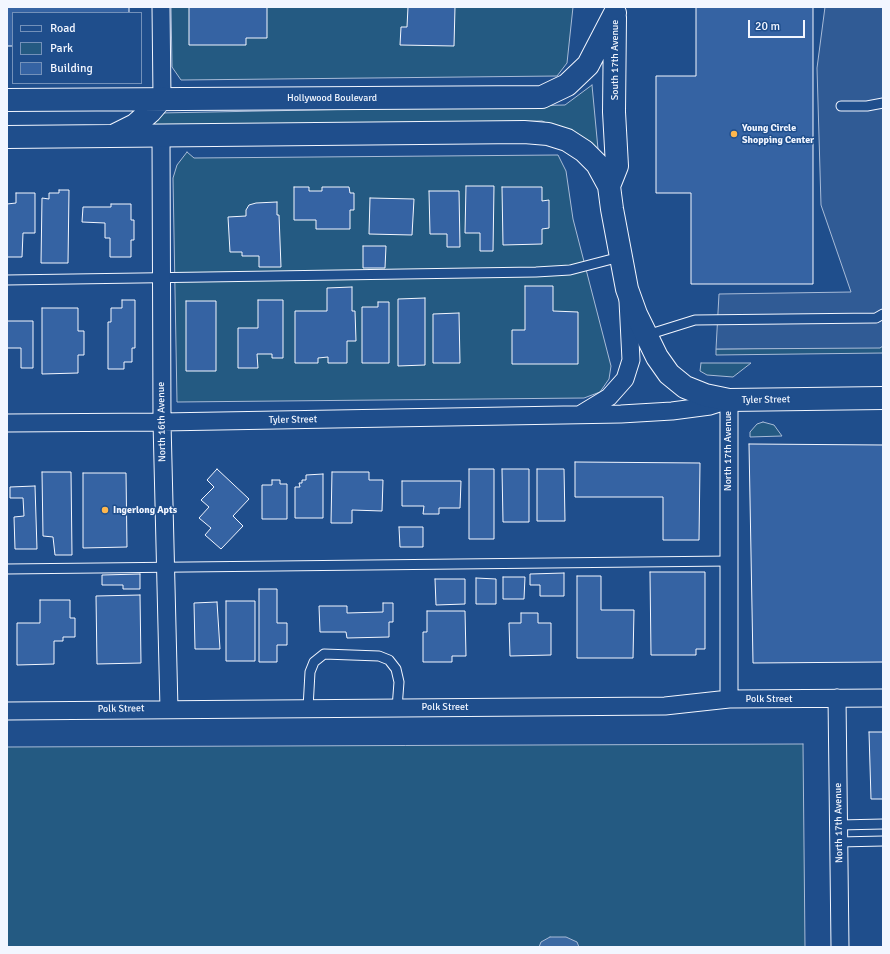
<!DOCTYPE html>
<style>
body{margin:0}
#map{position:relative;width:890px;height:954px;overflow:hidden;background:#1f4e8c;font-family:Signika,sans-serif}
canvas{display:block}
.frame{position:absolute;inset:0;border:8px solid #f2f6ff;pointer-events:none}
.legend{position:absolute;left:12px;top:12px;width:130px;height:72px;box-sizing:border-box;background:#1f4e8c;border:1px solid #7391ba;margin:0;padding:5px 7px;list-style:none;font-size:12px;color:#f2f6ff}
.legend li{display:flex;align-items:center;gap:8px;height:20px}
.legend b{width:20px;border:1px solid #7391ba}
.scale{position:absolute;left:748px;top:20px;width:57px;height:18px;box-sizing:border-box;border:2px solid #f2f6ff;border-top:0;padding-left:5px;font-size:12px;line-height:14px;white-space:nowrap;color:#f2f6ff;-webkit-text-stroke:3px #1f4e8c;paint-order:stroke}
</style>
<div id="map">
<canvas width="890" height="954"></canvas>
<div class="frame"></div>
<ul class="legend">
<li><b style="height:5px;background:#1f4e8c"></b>Road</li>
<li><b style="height:11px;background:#245a82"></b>Park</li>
<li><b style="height:11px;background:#3563a3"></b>Building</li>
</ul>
<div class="scale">20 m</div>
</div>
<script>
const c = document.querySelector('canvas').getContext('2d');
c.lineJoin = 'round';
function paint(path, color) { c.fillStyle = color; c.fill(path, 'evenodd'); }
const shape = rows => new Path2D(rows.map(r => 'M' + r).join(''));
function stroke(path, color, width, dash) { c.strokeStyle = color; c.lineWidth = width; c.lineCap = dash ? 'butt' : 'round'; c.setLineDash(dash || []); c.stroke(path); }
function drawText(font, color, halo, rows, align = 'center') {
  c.font = font + ' Signika,sans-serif'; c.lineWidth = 3; c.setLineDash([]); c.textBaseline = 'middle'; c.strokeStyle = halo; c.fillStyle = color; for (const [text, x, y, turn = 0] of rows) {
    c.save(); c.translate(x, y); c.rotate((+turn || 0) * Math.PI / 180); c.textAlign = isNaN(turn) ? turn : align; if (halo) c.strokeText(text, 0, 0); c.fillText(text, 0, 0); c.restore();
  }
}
const green = shape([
 [171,7,573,7,567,63,557,76,181,80,172,67,171,7],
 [592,85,598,149,571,133,542,121,145,126,160,113,565,105,592,85],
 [187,152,194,158,558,155,566,171,573,219,611,366,609,379,600,392,584,398,177,402,173,178,177,165,187,152],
 [883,339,883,353,716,355,716,349,869,347,883,339],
 [701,363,751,363,733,377,707,375,700,371,701,363],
 [763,422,774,425,782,436,750,437,750,432,757,424,763,422],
 [803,744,805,947,7,947,7,747,803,744]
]);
paint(green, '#245a82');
stroke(green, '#a8bbd7', 1);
const parking = shape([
 [825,7,883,7,883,346,880,348,716,349,719,294,851,292,821,205,817,68,825,7]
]);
paint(parking, '#305b95');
stroke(parking, '#a8bbd7', 1);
const water = shape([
 [550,937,566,937,577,942,579,947,539,947,541,942,550,937]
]);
paint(water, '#3b69a3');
stroke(water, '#a8bbd7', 1);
const building = shape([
 [7,7,129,7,129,13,13,13,13,46,7,46,7,7],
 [189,7,267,7,267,38,246,38,246,45,189,45,189,7],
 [408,7,455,7,454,46,400,45,401,27,407,27,408,7],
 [696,7,813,7,813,284,691,284,691,193,656,193,656,76,696,76,696,7],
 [466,186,494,186,493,251,480,251,480,233,465,233,466,186],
 [294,187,309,187,309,191,322,191,322,187,349,187,350,193,354,193,354,210,350,210,350,229,316,229,316,220,294,220,294,187],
 [502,187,542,187,542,201,549,200,549,228,542,229,542,244,503,245,502,187],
 [59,190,69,190,68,263,41,263,42,198,49,199,49,193,59,193,59,190],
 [429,191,459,191,460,247,447,247,447,234,430,234,429,191],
 [16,193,35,193,35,233,23,233,22,257,7,257,7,204,16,203,16,193],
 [370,198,414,199,412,235,369,234,370,198],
 [277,202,277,215,279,215,281,267,259,267,259,256,242,256,242,252,230,252,228,217,246,216,246,210,249,205,256,203,277,202],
 [111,204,131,204,131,220,134,220,134,240,131,240,131,257,110,257,110,238,105,238,105,223,82,222,83,207,111,207,111,204],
 [363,246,386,246,385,268,363,268,363,246],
 [525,286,553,286,553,311,578,312,578,364,512,364,512,330,525,330,525,286],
 [352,287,352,311,355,311,356,341,347,341,347,363,328,363,328,357,318,358,318,363,295,363,295,311,327,311,327,288,352,287],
 [425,298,425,365,398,366,398,299,425,298],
 [122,300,135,300,135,348,132,348,132,362,124,362,124,369,108,369,108,322,111,322,111,308,122,308,122,300],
 [258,300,283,300,283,358,272,358,272,354,257,354,258,368,238,368,238,328,258,328,258,300],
 [186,301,216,301,216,371,186,371,186,301],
 [378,302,389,302,389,363,362,363,362,307,378,307,378,302],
 [42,308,78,308,78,331,84,331,84,355,78,355,78,373,42,374,42,308],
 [459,313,460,363,433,363,433,314,459,313],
 [7,321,33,321,33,368,21,368,21,348,7,348,7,352,7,321],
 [749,444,883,445,883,662,753,663,749,444],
 [575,462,700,463,699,540,663,540,663,497,575,497,575,462],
 [217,469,249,499,233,516,243,526,221,549,205,535,211,528,199,518,209,507,201,500,214,487,207,480,217,469],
 [469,469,494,469,494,539,469,539,469,469],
 [502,469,529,469,529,522,503,522,502,469],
 [537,469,564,469,565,521,537,521,537,469],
 [42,472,71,472,72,555,55,555,53,537,43,536,42,472],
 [332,472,369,472,369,480,383,480,382,511,352,510,352,523,331,523,332,472],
 [83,473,126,473,127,547,83,548,83,473],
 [323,474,323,518,295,518,295,487,300,487,299,483,302,483,302,480,306,480,306,475,323,474],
 [272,480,280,480,280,484,287,484,287,519,262,519,262,485,272,485,272,480],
 [402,481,461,481,460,508,439,508,439,514,423,514,424,506,402,506,402,481],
 [35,486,37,549,15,549,14,517,24,516,23,498,10,498,10,487,35,486],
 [399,527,423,527,423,547,400,547,399,527],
 [650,572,705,572,705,649,696,649,696,655,651,655,650,572],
 [564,573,564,596,540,596,540,585,530,585,530,574,564,573],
 [140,574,140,589,123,589,123,585,102,585,102,575,140,574],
 [577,576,601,576,601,610,634,610,633,658,577,658,577,576],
 [503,577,525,577,524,599,503,599,503,577],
 [476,578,496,579,496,604,476,604,476,578],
 [435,579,465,579,465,604,436,605,435,579],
 [259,589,277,589,277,623,287,623,287,645,277,645,277,662,259,662,259,589],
 [140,595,141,663,97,664,96,596,140,595],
 [40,600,70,600,70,618,75,618,75,637,63,637,63,641,54,641,54,664,17,665,17,623,40,623,40,600],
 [226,601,255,601,255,661,226,661,226,601],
 [217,602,220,649,195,649,194,603,217,602],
 [383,603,393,603,393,622,389,622,389,637,347,638,346,632,320,632,319,606,347,606,347,613,383,612,383,603],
 [427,611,465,611,466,656,452,656,452,662,423,662,423,632,427,632,427,611],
 [521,613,538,613,538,623,551,623,551,655,510,656,509,623,521,623,521,613],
 [869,732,883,732,883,799,871,799,869,732]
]);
paint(building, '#3563a3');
stroke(building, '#f2f6ff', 1);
const service = shape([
 [841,106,867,106,883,103],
 [7,280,536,272,570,270,620,257],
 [647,335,695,320,876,318,883,314],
 [7,569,729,561],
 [308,708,310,672,314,662,324,654,379,656,389,660,396,669,399,682,397,708],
 [839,825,883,824],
 [839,842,883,841]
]);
const minor = shape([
 [161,7,162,98],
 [161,136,162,422,169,709],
 [581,414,609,397,625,379,631,360,628,301],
 [7,423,162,422,621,414,672,411,710,406,729,400,729,699],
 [837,698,840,947],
 [7,711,665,706,729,699,883,698]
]);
const primary = shape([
 [615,18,614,112,617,166,609,186,612,209,627,289,636,314,657,357,669,374,685,387,705,395,729,400,883,398],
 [7,100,542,97,567,85,588,65,615,13],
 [115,135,135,125,150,112,162,98],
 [7,137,524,132,548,134,567,140,584,151,597,164,609,186]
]);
stroke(service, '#f2f6ff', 11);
stroke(minor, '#f2f6ff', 19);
stroke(primary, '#f2f6ff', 24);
stroke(service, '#1f4e8c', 9);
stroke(minor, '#1f4e8c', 17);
stroke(primary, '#1f4e8c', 22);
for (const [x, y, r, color] of [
 [734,134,4,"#ffb74d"],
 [105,510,4,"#ffb74d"]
]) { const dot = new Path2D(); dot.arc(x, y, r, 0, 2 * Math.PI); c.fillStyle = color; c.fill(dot); stroke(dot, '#1f4e8c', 1.5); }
drawText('10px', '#f2f6ff', '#1f4e8c', [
 ["South 17th Avenue",615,60,-90],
 ["Hollywood Boulevard",332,98],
 ["Tyler Street",766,400,-1],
 ["Tyler Street",293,420,-1],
 ["North 16th Avenue",162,422,-91],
 ["North 17th Avenue",728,451,-90],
 ["Polk Street",769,699],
 ["Polk Street",445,707],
 ["Polk Street",121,709,-1],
 ["North 17th Avenue",839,823,-91]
]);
drawText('bold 10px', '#f2f6ff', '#1f4e8c', [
 ["Young Circle",742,128],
 ["Shopping Center",742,140],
 ["Ingerlong Apts",113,510]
], 'left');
</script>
